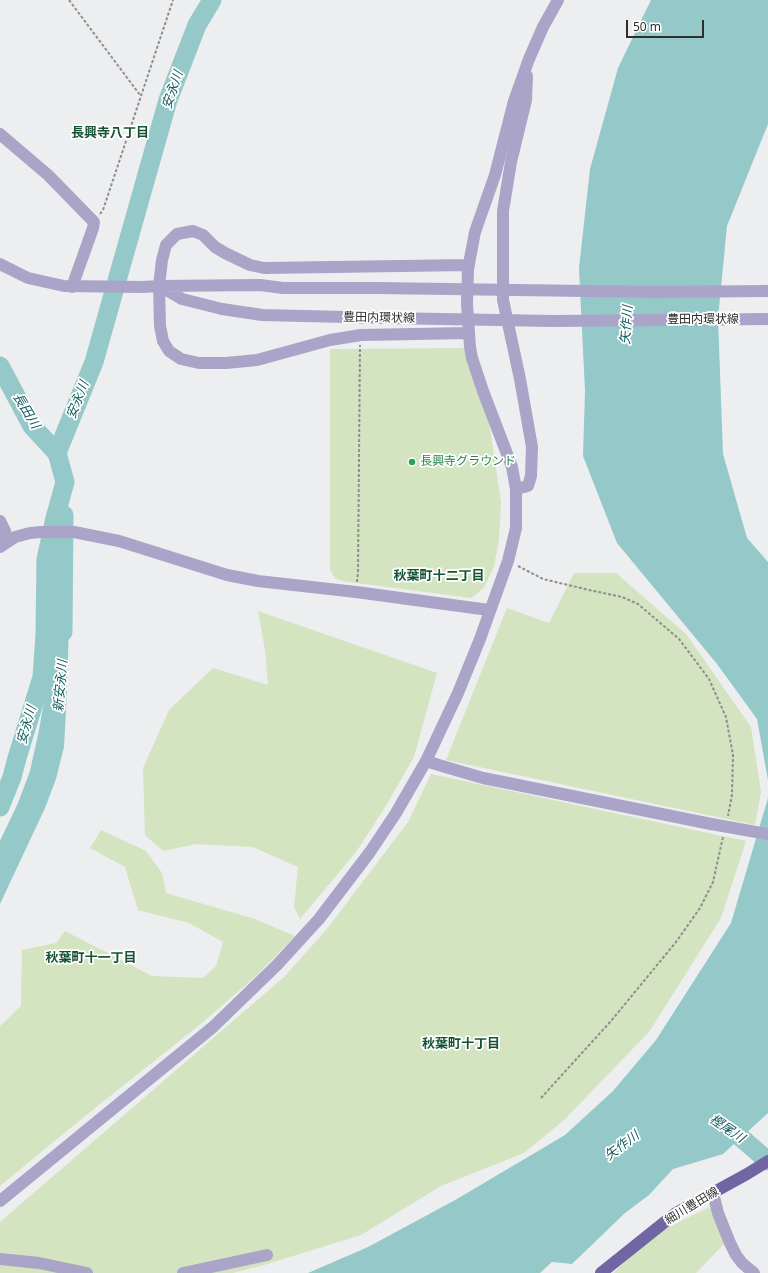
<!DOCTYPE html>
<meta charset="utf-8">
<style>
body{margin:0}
#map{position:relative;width:768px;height:1273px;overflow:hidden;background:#edeeef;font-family:"Noto Sans",sans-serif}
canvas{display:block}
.scale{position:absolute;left:626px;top:20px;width:78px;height:18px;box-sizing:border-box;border:2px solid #2e2e2e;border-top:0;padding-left:5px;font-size:12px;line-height:14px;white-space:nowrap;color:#2e2e2e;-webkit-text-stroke:3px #fff;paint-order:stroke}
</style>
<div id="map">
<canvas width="768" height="1273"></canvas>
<div class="scale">50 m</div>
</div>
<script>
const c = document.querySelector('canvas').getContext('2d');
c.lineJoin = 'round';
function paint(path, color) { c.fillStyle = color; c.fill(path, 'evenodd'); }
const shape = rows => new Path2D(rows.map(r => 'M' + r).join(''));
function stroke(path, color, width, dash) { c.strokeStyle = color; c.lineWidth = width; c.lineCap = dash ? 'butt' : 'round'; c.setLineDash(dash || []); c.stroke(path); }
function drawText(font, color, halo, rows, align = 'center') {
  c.font = font + ' "Noto Sans","Noto Sans JP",sans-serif'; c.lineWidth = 3.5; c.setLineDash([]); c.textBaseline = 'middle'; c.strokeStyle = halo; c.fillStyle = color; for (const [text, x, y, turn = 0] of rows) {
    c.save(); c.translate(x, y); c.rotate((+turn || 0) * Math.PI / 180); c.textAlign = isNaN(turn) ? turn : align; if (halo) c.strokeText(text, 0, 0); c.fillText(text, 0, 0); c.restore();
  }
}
paint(shape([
 [469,348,489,422,501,502,499,540,494,566,484,588,471,598,342,581,335,578,330,570,330,349],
 [574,573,616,573,686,634,751,727,761,792,755,825,446,760,507,608,549,623],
 [258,611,437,673,414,757,384,809,356,852,300,919,294,907,298,867,253,847,196,844,163,851,145,835,143,768,169,710,213,668,268,685,265,650],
 [431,774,746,841,721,918,649,1032,564,1120,524,1153,441,1186,361,1235,264,1265,233,1273,0,1273,0,1222,284,977,327,929,408,822],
 [101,830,146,851,162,873,166,893,255,919,295,936,256,976,202,1023,90,1112,0,1186,0,1026,21,1006,22,950,56,943,65,931,152,976,203,978,216,966,223,942,189,923,138,910,125,867,90,848],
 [709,1207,725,1224,726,1242,696,1273,613,1273,652,1236]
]), '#d4e3c0');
paint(shape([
 [651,0,768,0,768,124,727,226,718,318,723,454,747,538,768,562,768,780,757,719,717,664,617,543,583,456,585,391,579,268,590,169,618,68],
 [70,600,66,711,64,747,56,779,45,808,0,904,0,841,18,803,30,771,39,730,47,684,51,620],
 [768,798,768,1113,723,1154,673,1169,649,1195,625,1213,572,1264,552,1262,540,1273,308,1273,368,1247,457,1199,565,1135,613,1091,656,1040,731,923]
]), '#95c8c8');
stroke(shape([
 [0,366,32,426,57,453],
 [63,632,64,515],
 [0,807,12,777,17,758,42,677,45,634,46,559,55,518,65,482,57,453,94,362,168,100,197,25,212,0],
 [720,1124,738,1135,768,1161]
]), '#95c8c8', 19);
stroke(shape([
 [69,0,140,95],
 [100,214,103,210,173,0],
 [518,566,543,579,589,590,622,597,638,604,679,639,709,679,726,717,733,755,732,795,728,816],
 [357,582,358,572,360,345],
 [541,1098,611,1021,676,942,700,908,713,882,723,837]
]), '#8e8e8f', 2, [3, 2]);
stroke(shape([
 [0,134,48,175,94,222,93,228,72,287],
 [0,264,28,278,64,286,143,287,159,286,260,285,283,288,378,288],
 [469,265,264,268,250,265,225,253,215,247,203,235,193,231,177,234,166,245,162,260,159,286,160,326,163,341,169,351,181,359,199,363,226,363,257,360,330,340,361,335,469,333],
 [160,286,182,299,222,309],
 [516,489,528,486,531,476,532,447,520,379,503,300,503,211,511,162,526,100,527,76],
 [0,521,5,531,6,542],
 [0,547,15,537,30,533,41,532,74,532,119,541,227,575,258,581,356,592,489,610],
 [426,761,442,766,483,778,711,824],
 [713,1193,718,1213,730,1243,736,1255,742,1263,754,1273],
 [0,1201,213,1027,277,965,319,919,370,852,396,813,426,761,458,693,480,639,508,561,516,528,516,489,512,467,483,391,472,358,470,347,467,304,468,269,475,232,495,175,514,101,529,59,543,27,558,0],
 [0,1259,39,1263,87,1273],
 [183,1273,267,1255]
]), '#a9a4c8', 12);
stroke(shape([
 [601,1273,676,1213,747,1174,768,1161]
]), '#7066a4', 12);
stroke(shape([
 [378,288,656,292,768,291],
 [222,309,262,315,386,318,553,321,768,319],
 [711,824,768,834]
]), '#a9a4c8', 12);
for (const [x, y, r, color] of [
 [412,462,4,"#2e9e5b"]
]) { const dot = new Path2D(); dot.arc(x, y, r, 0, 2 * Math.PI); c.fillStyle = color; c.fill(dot); stroke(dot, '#fff', 1.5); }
drawText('12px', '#2e2e2e', '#fff', [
 ["豊田内環状線",379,318,1],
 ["豊田内環状線",703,320],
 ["細川豊田線",692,1206,-31]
]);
drawText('12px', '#27864d', '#fff', [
 ["長興寺グラウンド",420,462]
], 'left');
drawText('italic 13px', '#145b5c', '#fff', [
 ["安永川",173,90,-71],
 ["矢作川",627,325,-86],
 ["安永川",78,400,-68],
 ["長田川",26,411,59],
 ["新安永川",61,686,-85],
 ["安永川",27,725,-74],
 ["樫尾川",727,1129,34],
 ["矢作川",622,1146,-37]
]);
drawText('bold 13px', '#155234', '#fff', [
 ["長興寺八丁目",110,133],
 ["秋葉町十二丁目",439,576],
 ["秋葉町十一丁目",91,958],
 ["秋葉町十丁目",461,1044]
]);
</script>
